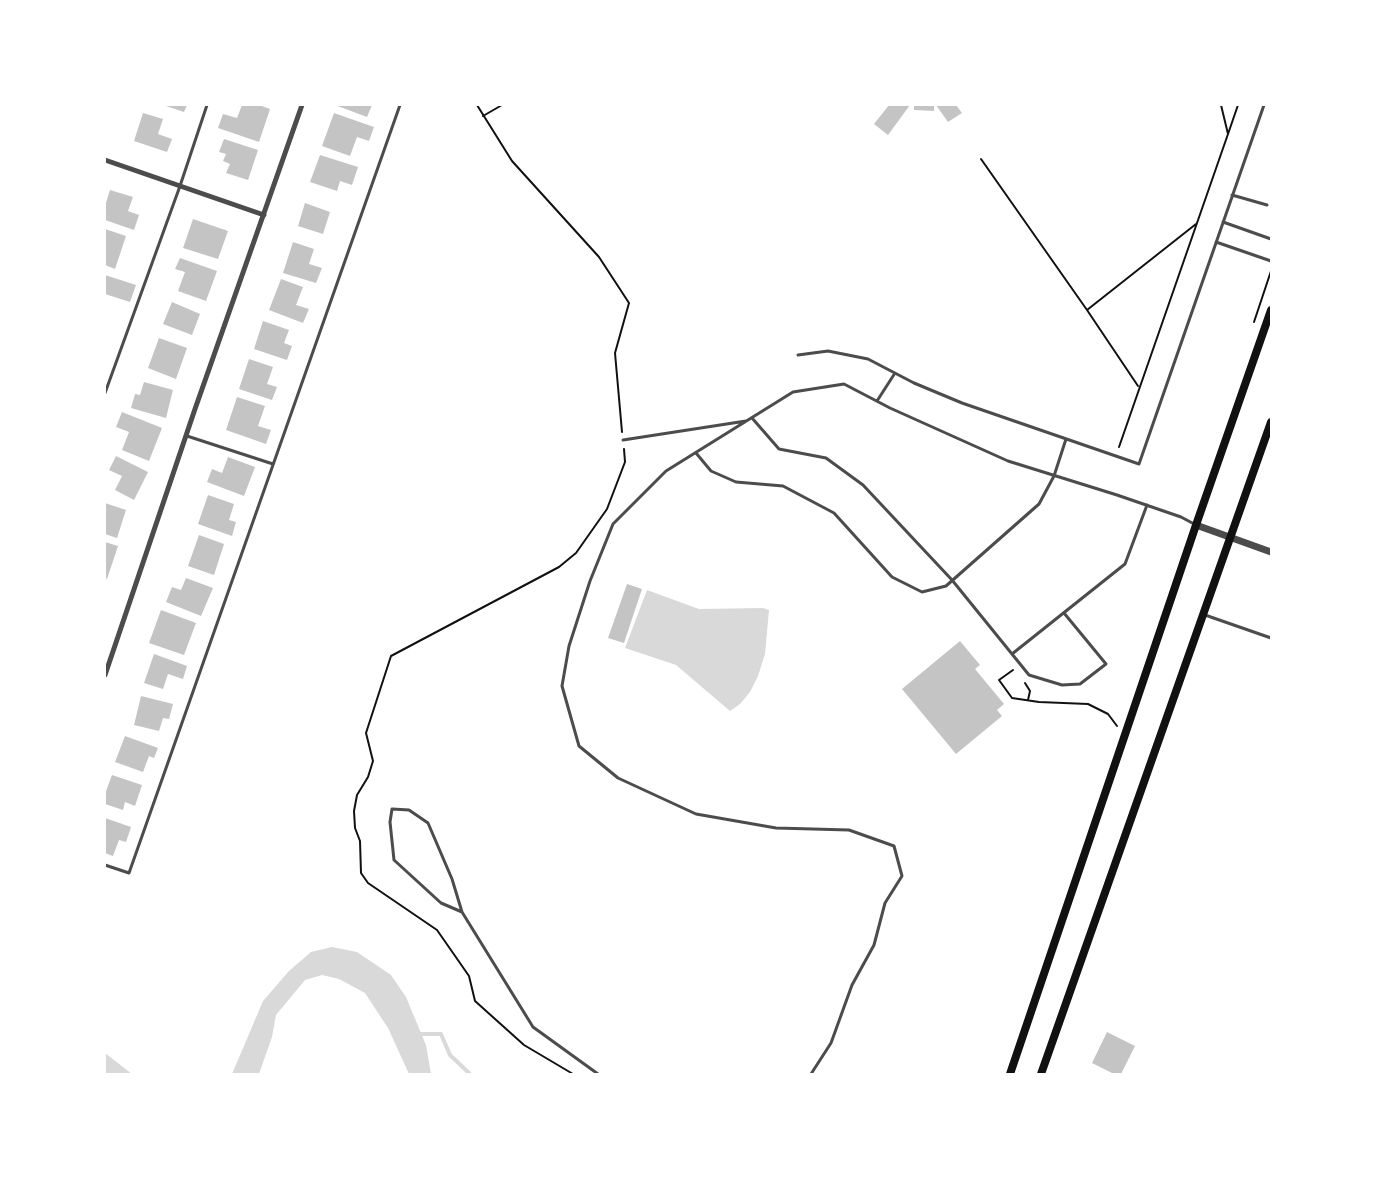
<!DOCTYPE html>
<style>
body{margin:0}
#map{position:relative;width:1376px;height:1179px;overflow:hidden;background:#fff;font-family:Overpass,sans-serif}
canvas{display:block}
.frame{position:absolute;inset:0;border:106px solid #fff;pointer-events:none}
</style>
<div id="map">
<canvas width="1376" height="1179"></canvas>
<div class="frame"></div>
</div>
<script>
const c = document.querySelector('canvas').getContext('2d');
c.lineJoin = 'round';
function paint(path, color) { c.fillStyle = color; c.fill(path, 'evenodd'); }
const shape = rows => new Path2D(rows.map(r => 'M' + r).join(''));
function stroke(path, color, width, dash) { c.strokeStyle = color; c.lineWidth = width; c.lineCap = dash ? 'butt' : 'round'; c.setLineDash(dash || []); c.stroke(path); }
paint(shape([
 [647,590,699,609,763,608,769,610,765,654,758,676,750,692,740,704,730,711,676,665,625,648],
 [332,947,357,952,391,975,406,997,426,1045,431,1074,409,1074,388,1028,365,993,339,979,322,975,305,980,276,1015,272,1037,259,1074,232,1074,263,1001,289,971,311,952],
 [105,1053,132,1074,105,1074]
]), '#d9d9d9');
stroke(shape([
 [418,1034,441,1034,450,1055,470,1074]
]), '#d9d9d9', 4);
paint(shape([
 [163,105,187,105,184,112],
 [242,105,259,105,270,109,259,142,218,128,223,114,237,118],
 [335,105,372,105,367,117],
 [889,105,910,105,888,135,874,124],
 [914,105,934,105,934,111,914,110],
 [936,105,956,105,962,113,948,122],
 [143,113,163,119,158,134,172,139,167,152,134,141],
 [334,113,374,127,369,141,357,137,350,156,322,146],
 [224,139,258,150,248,180,226,173,230,164,223,161,226,154,219,152],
 [320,155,358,167,352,185,340,181,337,191,310,182],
 [110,190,133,197,128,211,139,215,134,230,105,220,105,206],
 [305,203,330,212,323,234,298,226],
 [193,219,228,231,218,259,183,248],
 [105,229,126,236,115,269,105,265],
 [293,242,314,249,309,264,322,268,316,283,283,273],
 [180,258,217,271,206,301,178,291,185,272,175,269],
 [105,275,136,285,130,302,105,294],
 [281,279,303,287,296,305,309,309,303,323,269,310],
 [172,302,200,314,192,335,163,324],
 [263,321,289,330,284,343,292,346,287,360,254,349],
 [159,338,187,348,176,379,148,368],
 [249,359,273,367,267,384,277,387,272,400,239,389],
 [144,382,173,390,166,418,131,408,135,394,140,395],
 [237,397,265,406,258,426,271,430,266,444,226,430],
 [122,412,162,428,149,461,122,450,129,432,116,427],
 [116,456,148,472,134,500,115,490,122,476,109,470],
 [228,457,255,467,244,496,207,482,212,469,222,473],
 [208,495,234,504,229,520,236,522,232,536,198,524],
 [105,503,126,510,117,538,105,534],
 [199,535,224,544,214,575,188,566],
 [105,542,118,546,107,579,105,578],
 [186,578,213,588,201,616,166,602,172,587,181,590],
 [627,584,642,589,624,643,608,638],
 [161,610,196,623,184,655,149,643],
 [960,641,980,665,975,669,1004,704,997,710,1002,716,956,754,902,689],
 [154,654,187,666,183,679,168,674,163,689,144,683],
 [141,696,173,704,169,719,163,718,159,731,134,725],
 [125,736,158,748,154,758,149,756,143,772,115,762],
 [112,775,142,785,135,806,125,802,123,810,105,804,105,794],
 [105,818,131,827,126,842,119,840,113,856,105,853],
 [1107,1032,1135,1046,1121,1074,1114,1074,1092,1063]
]), '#c4c4c4');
stroke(shape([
 [477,105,512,161,599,257,629,303,615,353,622,432],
 [483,116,502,105],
 [1228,134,1238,105],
 [981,159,1087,310],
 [1254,322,1271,271],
 [1138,386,1087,310,1196,224],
 [1119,447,1228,134,1221,105],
 [1013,670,999,680,1012,698,1039,702,1088,704,1108,714,1117,726],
 [1025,683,1030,691,1028,700],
 [573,1074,524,1045,475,1001,469,976,437,930,368,883,361,873,360,841,355,828,354,811,357,795,368,777,373,761,366,733,391,656,559,567,576,553,607,509,625,462,624,449]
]), '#111', 2);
stroke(shape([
 [1232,195,1267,205],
 [1223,222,1271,239],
 [1216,242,1271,261],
 [798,355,828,351,868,359,914,383,962,403,1139,464,1264,105],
 [105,393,180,186,207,105],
 [877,401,895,373],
 [752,418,779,449,826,458,863,485,952,580,1029,675,1062,685,1080,684,1106,664,1064,613],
 [187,436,273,464],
 [623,440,746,421],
 [696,453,711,471,736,482,783,486,834,513,892,577,922,592,946,586,1039,504,1054,476,1066,439],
 [1205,615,1271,638],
 [1012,654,1125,564,1147,505],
 [105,865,129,873,400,105],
 [462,912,441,903,394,860,390,822,392,809,409,810,428,823,452,879,462,912,533,1027,598,1074],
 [811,1074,831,1043,852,985,874,945,885,903,902,876,894,846,849,830,776,828,696,814,618,778,579,746,562,686,569,646,590,581,613,524,666,471,793,392,844,384,890,408,1008,461,1117,495,1181,517,1196,525]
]), '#4c4c4c', 3);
stroke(shape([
 [105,160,264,215],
 [105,675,195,409,302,105]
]), '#4c4c4c', 5);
stroke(shape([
 [1196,525,1271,552]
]), '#4c4c4c', 7);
stroke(shape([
 [1010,1074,1196,525,1271,310],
 [1041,1074,1271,422]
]), '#111', 8);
</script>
